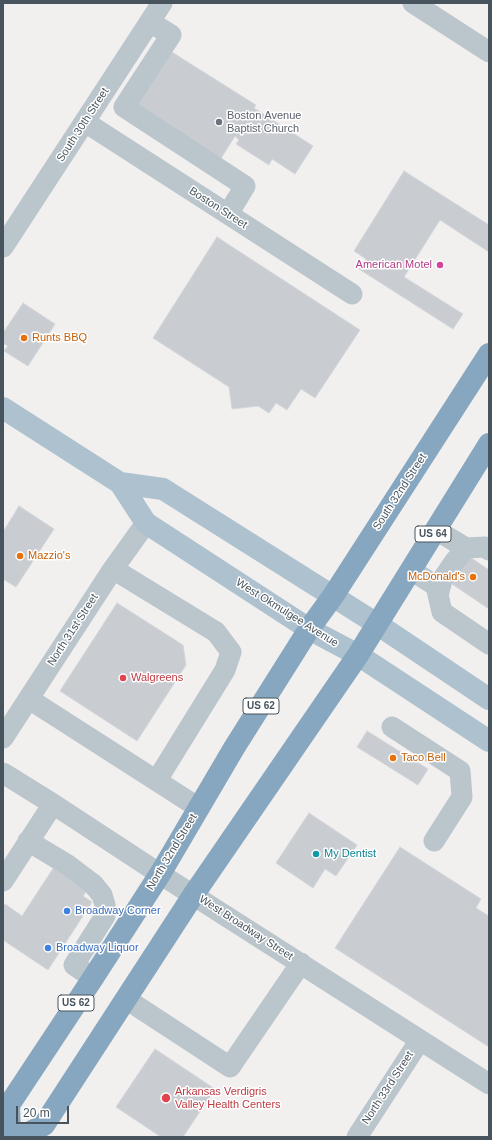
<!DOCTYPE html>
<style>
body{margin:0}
#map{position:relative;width:492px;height:1140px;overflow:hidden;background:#f2efef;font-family:Arial,sans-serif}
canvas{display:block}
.frame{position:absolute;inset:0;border:4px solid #47545d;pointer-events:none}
.scale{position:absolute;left:16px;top:1106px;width:53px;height:18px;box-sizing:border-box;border:2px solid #47545d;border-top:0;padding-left:5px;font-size:12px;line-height:14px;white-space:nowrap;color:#47545d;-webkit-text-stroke:3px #fff;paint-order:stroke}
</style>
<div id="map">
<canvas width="492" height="1140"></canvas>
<div class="frame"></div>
<div class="scale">20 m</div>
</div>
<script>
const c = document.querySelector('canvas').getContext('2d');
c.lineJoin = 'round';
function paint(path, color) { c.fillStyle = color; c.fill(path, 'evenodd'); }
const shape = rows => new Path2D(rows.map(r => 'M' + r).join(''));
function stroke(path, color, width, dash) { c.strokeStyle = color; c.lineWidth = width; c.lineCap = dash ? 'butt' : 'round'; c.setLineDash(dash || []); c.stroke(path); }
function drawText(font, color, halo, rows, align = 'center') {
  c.font = font + ' Arial,sans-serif'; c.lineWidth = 3; c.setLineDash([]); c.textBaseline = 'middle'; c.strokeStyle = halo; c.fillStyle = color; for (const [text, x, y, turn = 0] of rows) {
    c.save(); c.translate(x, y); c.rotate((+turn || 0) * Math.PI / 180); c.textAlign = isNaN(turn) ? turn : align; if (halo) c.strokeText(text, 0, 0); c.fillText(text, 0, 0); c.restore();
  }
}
const building = shape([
 [167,49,256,105,254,108,313,146,295,174,272,159,269,165,236,144,239,140,235,136,220,160,133,103,167,49],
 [404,171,489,225,489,252,440,220,404,277,463,314,453,329,359,269,366,259,354,251,404,171],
 [217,237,360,330,315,398,301,389,287,410,276,403,269,413,258,406,232,409,229,387,153,338,217,237],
 [23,303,55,324,28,366,4,351,8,346,3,343,3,333,23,303],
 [19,506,54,529,16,587,3,579,3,532,19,506],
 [470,557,489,570,489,609,452,584,470,557],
 [117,603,183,645,186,665,137,741,60,691,117,603],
 [367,731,428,769,418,785,357,747,367,731],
 [309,813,357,845,336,876,325,869,313,888,276,863,309,813],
 [400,847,481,899,476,908,489,916,489,1047,335,948,400,847],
 [56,864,90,887,83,896,92,902,48,970,3,940,3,907,5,904,22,916,56,864],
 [155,1049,215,1089,183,1137,161,1137,116,1107,155,1049]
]);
paint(building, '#c9cdd2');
stroke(building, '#d3d6db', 1);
stroke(shape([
 [413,3,489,52],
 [150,22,171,35,124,107,245,186,228,214],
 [85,122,352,294],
 [3,247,162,3],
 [436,530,466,548,485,547,489,550],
 [113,569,216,632,231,652,225,670,157,780],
 [411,570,436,586,442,612,489,644],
 [438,595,442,580,455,561,466,548],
 [29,699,199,808],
 [392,727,460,771,462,797,434,841],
 [3,738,113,569,146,523],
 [3,773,53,804,160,874,489,1084],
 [28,841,68,865,93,884,102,895,105,905,105,916,74,965,93,978],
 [3,881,53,804],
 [126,999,230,1067,301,963],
 [357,1137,420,1040]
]), '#bac5cc', 21);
stroke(shape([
 [3,408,120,483,146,523,309,629,358,655,489,741],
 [120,483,163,489,377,624,489,699]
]), '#aec1ce', 22);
stroke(shape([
 [10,1137,9,1105,93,978,160,874,234,748,309,629,333,596,489,354],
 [20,1137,44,1125,194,894,358,655,489,444]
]), '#86a7bf', 22);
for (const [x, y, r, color] of [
 [219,122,4,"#6b7280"],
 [440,265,4,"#d1479c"],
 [24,338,4,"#e8710a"],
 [20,556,4,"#e8710a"],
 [473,577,4,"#e8710a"],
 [123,678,4,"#e0444e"],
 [393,758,4,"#e8710a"],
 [316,854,4,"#0f9aa8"],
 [67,911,4,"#3f7fe0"],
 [48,948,4,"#3f7fe0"],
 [166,1098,5,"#e0444e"]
]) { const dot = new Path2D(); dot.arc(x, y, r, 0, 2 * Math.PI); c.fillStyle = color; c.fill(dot); stroke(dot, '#fff', 1.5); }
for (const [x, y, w] of [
 [433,534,36],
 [261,706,36],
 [76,1003,36]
]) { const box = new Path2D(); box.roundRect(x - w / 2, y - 8, w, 16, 3); c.fillStyle = '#fff'; c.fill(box); stroke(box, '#47545d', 1); }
drawText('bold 10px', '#47545d', null, [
 ["US 64",433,534],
 ["US 62",261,706],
 ["US 62",76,1003]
]);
drawText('11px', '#5b616d', '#fff', [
 ["Boston Avenue",227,116],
 ["Baptist Church",227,129]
], 'left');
drawText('11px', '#47545d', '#fff', [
 ["South 30th Street",83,125,-57],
 ["Boston Street",218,208,33],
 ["South 32nd Street",400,492,-57],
 ["West Okmulgee Avenue",287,613,32],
 ["North 31st Street",73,630,-57],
 ["North 32nd Street",172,852,-59],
 ["West Broadway Street",246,928,33],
 ["North 33rd Street",388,1088,-57]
]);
drawText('11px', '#b23c85', '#fff', [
 ["American Motel",432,265]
], 'right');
drawText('11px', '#c56008', '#fff', [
 ["Runts BBQ",32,338],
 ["Mazzio's",28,556],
 ["McDonald's",465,577,"right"],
 ["Taco Bell",401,758]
], 'left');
drawText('11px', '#be3a42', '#fff', [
 ["Walgreens",131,678],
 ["Arkansas Verdigris",175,1092],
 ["Valley Health Centers",175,1105]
], 'left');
drawText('11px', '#0d838f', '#fff', [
 ["My Dentist",324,854]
], 'left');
drawText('11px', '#366cbe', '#fff', [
 ["Broadway Corner",75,911],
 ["Broadway Liquor",56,948]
], 'left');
</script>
